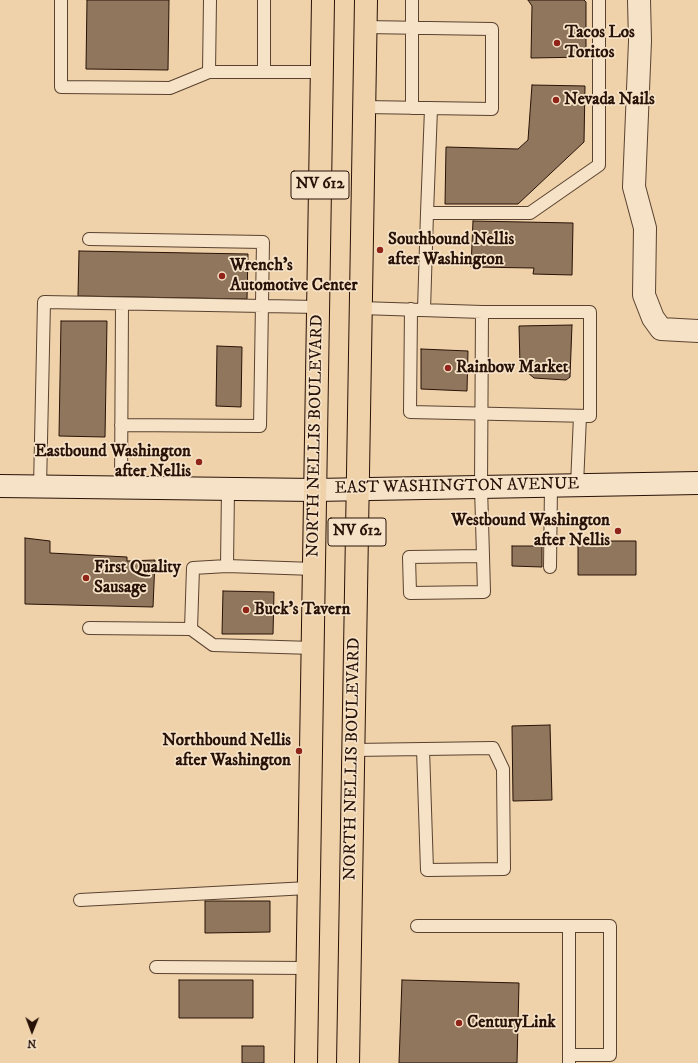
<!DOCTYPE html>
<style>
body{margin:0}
#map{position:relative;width:698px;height:1063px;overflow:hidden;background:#efd2a9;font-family:"IM FELL DW Pica",serif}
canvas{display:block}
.north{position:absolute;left:12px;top:1011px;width:40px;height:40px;-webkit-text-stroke:3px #f5e2c7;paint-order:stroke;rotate:181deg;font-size:11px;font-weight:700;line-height:16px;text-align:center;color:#281208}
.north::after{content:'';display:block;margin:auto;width:14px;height:18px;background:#281208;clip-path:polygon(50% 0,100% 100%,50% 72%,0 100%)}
</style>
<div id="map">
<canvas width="698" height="1063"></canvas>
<div class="north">N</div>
</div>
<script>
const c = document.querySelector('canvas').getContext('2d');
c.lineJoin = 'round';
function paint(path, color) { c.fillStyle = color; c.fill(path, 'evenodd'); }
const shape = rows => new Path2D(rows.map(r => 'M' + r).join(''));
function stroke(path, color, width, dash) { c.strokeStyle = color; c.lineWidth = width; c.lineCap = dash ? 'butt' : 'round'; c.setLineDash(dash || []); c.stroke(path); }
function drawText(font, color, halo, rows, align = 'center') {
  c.font = font + ' "IM FELL DW Pica",serif'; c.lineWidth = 3.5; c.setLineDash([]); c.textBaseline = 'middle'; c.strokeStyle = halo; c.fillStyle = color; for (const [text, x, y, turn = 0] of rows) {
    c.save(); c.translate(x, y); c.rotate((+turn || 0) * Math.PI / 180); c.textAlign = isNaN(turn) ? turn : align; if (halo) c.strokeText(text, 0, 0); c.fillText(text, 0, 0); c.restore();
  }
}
const building = shape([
 [87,0,169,0,168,70,86,69,87,0],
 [528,0,584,0,586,2,586,57,531,58,532,6,528,0],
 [532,85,585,86,584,142,518,204,445,204,446,147,518,149,528,140,532,85],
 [473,221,573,223,572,275,533,274,534,268,471,267,473,221],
 [79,251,248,254,247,299,78,296,79,251],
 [61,321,107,321,105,437,59,436,61,321],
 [572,325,570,377,566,380,534,378,520,366,519,326,572,325],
 [217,346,242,347,241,407,216,406,217,346],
 [421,349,468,351,467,391,421,389,421,349],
 [25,538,50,541,50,553,127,557,127,561,155,560,153,607,25,604,25,538],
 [589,541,636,541,636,575,578,575,578,544,589,544,589,541],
 [512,546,542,546,542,567,512,566,512,546],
 [223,591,274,592,273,634,222,634,223,591],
 [550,725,552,800,513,801,512,726,550,725],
 [205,901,270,901,270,932,205,933,205,901],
 [179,980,253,980,253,1018,179,1018,179,980],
 [402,980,519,983,517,1063,399,1063,402,980],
 [242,1046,264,1046,264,1063,242,1063,242,1046]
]);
paint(building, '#8f765c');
stroke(building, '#281208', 1);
const service = shape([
 [61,0,61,87,170,88,209,72],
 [210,0,209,72,322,72],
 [412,0,412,108],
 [264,72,264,0],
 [364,107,492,109,492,29,365,27],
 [431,109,427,213,530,213,599,165,599,0],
 [89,239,263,242,260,426,121,425],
 [361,308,482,312,481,487,483,556,484,592,410,593,409,557,483,556],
 [411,309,410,412,590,416,590,312,482,312],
 [424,310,427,213],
 [577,485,580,416],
 [40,487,44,302,318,307],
 [121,488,122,304],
 [228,489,227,566,314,569],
 [550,567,551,486],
 [89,628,191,629,193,568,227,566],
 [191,629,213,645,313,648],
 [354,750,493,748,503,769,504,869,427,870,423,749],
 [80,900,308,888],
 [417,926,569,926,569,1063],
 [156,967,307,968],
 [569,1055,610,1055,610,926,569,926]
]);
const minor = shape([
 [639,0,640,41,634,187,645,228,644,295,653,318,661,329,698,331]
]);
const secondary = shape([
 [0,486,315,490,698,483]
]);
const primary = shape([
 [306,1063,323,0],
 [348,1063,366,0]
]);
stroke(service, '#5a4230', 14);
stroke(minor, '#5a4230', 24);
stroke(secondary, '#281208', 24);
stroke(primary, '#281208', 24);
stroke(service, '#f5e2c7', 12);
stroke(minor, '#f5e2c7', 22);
stroke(secondary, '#f5e2c7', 22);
stroke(primary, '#efd2a9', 22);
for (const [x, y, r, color] of [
 [557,43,4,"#8f2418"],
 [556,100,4,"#8f2418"],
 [380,250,4,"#8f2418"],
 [222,276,4,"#8f2418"],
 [448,368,4,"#8f2418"],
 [199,462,4,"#8f2418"],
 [618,531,4,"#8f2418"],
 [86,578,4,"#8f2418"],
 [246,610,4,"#8f2418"],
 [299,751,4,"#8f2418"],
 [459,1023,4,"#8f2418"]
]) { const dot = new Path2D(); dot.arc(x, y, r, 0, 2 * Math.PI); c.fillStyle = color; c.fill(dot); stroke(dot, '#f5e2c7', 1.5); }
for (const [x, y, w] of [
 [320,185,58],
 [357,532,58]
]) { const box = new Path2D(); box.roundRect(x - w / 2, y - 14, w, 28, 3); c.fillStyle = '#f5e2c7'; c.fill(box); stroke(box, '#281208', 1); }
drawText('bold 16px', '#281208', null, [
 ["NV 612",320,185],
 ["NV 612",357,532]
]);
drawText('bold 17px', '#281208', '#f5e2c7', [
 ["Tacos Los",565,33],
 ["Toritos",565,53],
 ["Nevada Nails",564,100],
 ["Southbound Nellis",388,240],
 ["after Washington",388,260],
 ["Wrench's",230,266],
 ["Automotive Center",230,286],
 ["Rainbow Market",456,368],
 ["Eastbound Washington",191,452,"right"],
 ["after Nellis",191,472,"right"],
 ["Westbound Washington",610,521,"right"],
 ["after Nellis",610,541,"right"],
 ["First Quality",94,568],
 ["Sausage",94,588],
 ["Buck's Tavern",254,610],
 ["Northbound Nellis",291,741,"right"],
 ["after Washington",291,761,"right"],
 ["CenturyLink",467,1023]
], 'left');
drawText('17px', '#281208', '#f5e2c7', [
 ["NORTH NELLIS BOULEVARD",316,436,-89],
 ["EAST WASHINGTON AVENUE",457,487,-1],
 ["NORTH NELLIS BOULEVARD",353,759,-89]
]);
</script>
